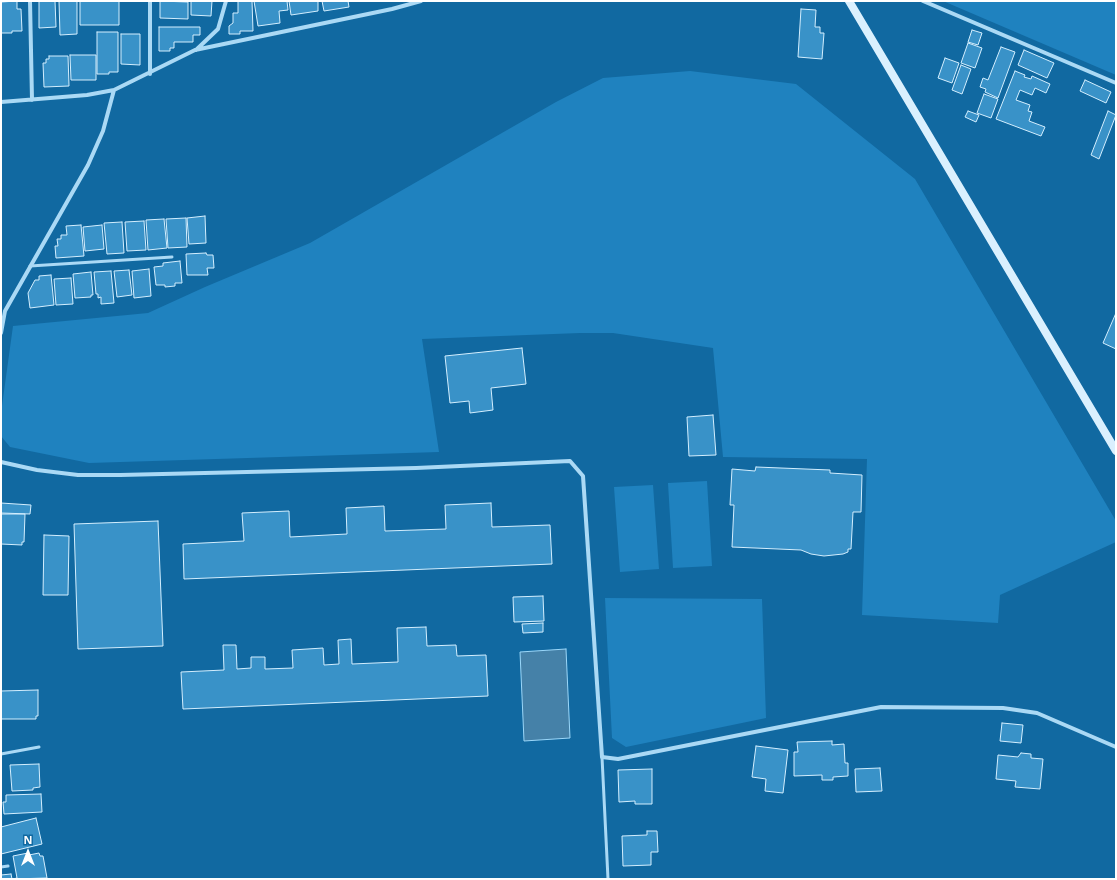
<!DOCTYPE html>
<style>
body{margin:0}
#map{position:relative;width:1117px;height:880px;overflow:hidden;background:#1169a1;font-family:"Noto Sans",sans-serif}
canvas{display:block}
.frame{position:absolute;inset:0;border:2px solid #fff;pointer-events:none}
.north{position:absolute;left:8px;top:832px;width:40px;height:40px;-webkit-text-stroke:3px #1169a1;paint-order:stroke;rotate:0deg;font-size:11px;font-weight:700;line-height:16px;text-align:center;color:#fff}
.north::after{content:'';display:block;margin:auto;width:14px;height:18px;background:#fff;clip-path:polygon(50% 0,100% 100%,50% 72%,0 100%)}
</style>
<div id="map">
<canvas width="1117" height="880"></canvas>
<div class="frame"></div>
<div class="north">N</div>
</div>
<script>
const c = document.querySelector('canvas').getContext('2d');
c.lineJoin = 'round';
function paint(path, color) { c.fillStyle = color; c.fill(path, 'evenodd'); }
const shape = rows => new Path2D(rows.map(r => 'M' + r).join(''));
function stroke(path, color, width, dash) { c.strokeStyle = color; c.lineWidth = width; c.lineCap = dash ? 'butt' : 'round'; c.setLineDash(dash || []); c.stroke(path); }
paint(shape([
 [944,1,1116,1,1116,75,943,1],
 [690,71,796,84,915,179,1116,521,1116,542,1000,595,998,623,862,615,867,459,723,457,713,348,613,333,580,333,422,339,439,452,89,463,10,447,1,436,1,413,13,326,148,313,205,287,310,243,556,102,603,78],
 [707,481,712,566,673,568,668,483],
 [653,485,659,569,620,572,614,487],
 [605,598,762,599,766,718,626,747,612,738]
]), '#1f82bf');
const water = shape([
 [566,649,570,738,524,741,520,652,566,649]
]);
paint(water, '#4581a8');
stroke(water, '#9bd7f9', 1);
const building = shape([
 [17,1,17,9,21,9,22,31,12,31,12,33,1,33,1,2,17,1],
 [39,1,55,1,56,27,39,28,39,1],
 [59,1,77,1,77,34,60,35,59,1],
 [80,1,119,1,119,25,80,25,80,1],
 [160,1,188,2,188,19,160,18,160,1],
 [191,1,212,1,211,16,191,15,191,1],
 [238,1,252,1,253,31,240,31,240,34,229,34,229,26,233,23,233,13,238,13,238,1],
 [254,1,287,1,288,10,279,11,280,23,258,26,254,1],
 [289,1,318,1,318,11,291,15,289,1],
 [322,1,348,1,349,7,324,11,322,1],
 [801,9,816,10,815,27,820,27,820,33,824,33,822,59,798,57,801,9],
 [159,27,200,27,200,35,193,35,193,42,174,42,174,48,170,48,170,51,159,51,159,27],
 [972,30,982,33,978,45,968,42,972,30],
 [97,32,118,32,118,72,109,72,109,74,97,74,97,32],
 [121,34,140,34,140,65,121,64,121,34],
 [968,43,982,48,975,68,961,63,968,43],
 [1001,47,1015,52,998,98,985,92,986,89,980,87,983,78,988,80,1001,47],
 [1024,50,1054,63,1047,78,1018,65,1024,50],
 [70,55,96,55,96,80,71,80,70,55],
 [49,56,68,56,69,86,44,87,43,63,46,63,46,59,49,59,49,56],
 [945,58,959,63,952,83,938,78,945,58],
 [961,65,971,69,962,94,952,90,961,65],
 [1015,71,1025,75,1024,77,1031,79,1032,76,1050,84,1046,93,1035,88,1032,95,1020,90,1016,100,1030,105,1028,111,1032,112,1029,121,1045,127,1041,136,996,119,1015,71],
 [1085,80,1111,92,1106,103,1080,91,1085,80],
 [984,94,998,99,991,118,977,113,984,94],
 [968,111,979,115,976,122,965,117,968,111],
 [1108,111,1116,115,1099,159,1091,155,1108,111],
 [205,216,206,243,189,244,187,218,205,216],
 [186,218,187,247,168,248,166,219,186,218],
 [164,219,167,248,148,250,146,220,164,219],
 [144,221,146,250,127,251,125,222,144,221],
 [122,222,124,253,107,254,104,223,122,222],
 [81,225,84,256,56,258,55,246,58,246,57,239,61,239,61,235,67,235,66,226,81,225],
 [102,225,104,249,85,251,83,227,102,225],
 [206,253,207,255,213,255,214,268,207,268,208,275,187,275,186,254,206,253],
 [180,261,182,283,175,283,175,286,165,287,165,285,156,285,154,267,163,266,163,263,180,261],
 [149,269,151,296,134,298,132,271,149,269],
 [129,270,132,295,117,297,114,271,129,270],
 [111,271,114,303,101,304,101,297,98,298,98,294,96,294,94,272,111,271],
 [91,272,93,295,91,295,91,297,75,298,73,274,91,272],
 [51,275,54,305,30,308,28,293,35,280,39,280,39,276,51,275],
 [71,278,73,304,56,305,54,279,71,278],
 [1116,313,1116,349,1103,343,1116,313],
 [522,348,526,384,491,388,493,410,470,413,469,401,450,403,445,356,522,348],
 [713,415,716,455,689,456,687,417,713,415],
 [756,467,830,470,830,473,862,475,861,512,853,512,851,549,848,549,848,552,843,554,824,556,811,554,801,550,732,547,734,505,730,505,732,469,755,471,756,467],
 [1,503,31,505,30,514,1,513,1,503],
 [491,503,492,527,550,525,552,564,184,579,183,544,244,541,242,513,289,511,290,537,347,534,346,508,384,506,385,531,446,529,445,505,491,503],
 [1,514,25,514,24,542,22,542,22,545,1,544,1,514],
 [158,521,163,646,78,649,74,524,158,521],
 [44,535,69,536,68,595,43,595,44,535],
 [543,596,544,621,514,622,513,597,543,596],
 [543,623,543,632,523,633,522,624,543,623],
 [426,627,427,646,456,645,457,656,486,655,488,696,183,709,181,672,224,670,223,645,236,645,237,669,251,668,251,657,265,657,265,669,293,668,292,650,323,648,324,665,339,664,338,640,351,639,352,664,398,662,397,628,426,627],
 [38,690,38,716,36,716,36,719,1,719,1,691,38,690],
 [1002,723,1023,725,1021,743,1000,741,1002,723],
 [832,741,832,745,844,744,845,763,848,763,848,776,833,777,833,780,822,780,822,775,794,776,794,752,798,752,797,742,832,741],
 [756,746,788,750,783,793,765,791,766,779,752,777,756,746],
 [1021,753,1031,754,1031,758,1043,759,1040,789,1015,787,1016,781,996,779,998,755,1018,757,1021,753],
 [39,764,40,787,33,788,33,790,12,791,10,765,39,764],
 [880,768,882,791,856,792,855,769,880,768],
 [652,769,652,804,635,804,635,801,619,802,618,770,652,769],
 [41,794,42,812,4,814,3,802,6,802,6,795,41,794],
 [36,818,42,844,1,854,1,827,36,818],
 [647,831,657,831,658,852,651,852,651,865,623,866,622,836,647,835,647,831],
 [28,853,29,855,39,853,40,856,43,856,47,878,13,879,17,878,13,856,28,853],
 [11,874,12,879,1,879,1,875,11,874]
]);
paint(building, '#3992c8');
stroke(building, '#d3eefe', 1);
stroke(shape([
 [30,266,172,257],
 [1,754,39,747],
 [602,757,608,879],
 [1,867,8,866]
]), '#aad9f5', 3);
stroke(shape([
 [30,1,32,100],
 [923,1,1116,83],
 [196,50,218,29,226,1],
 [150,74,150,1],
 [1,102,87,95,114,90,195,50,392,9,421,1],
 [1,333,5,311,88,165,103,131,114,90],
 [1,462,37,470,78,475,120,475,416,468,570,461,583,476,602,757,618,759,881,707,1003,708,1037,713,1116,747]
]), '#aad9f5', 4);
stroke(shape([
 [849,1,1116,451]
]), '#daf0fe', 8);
</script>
